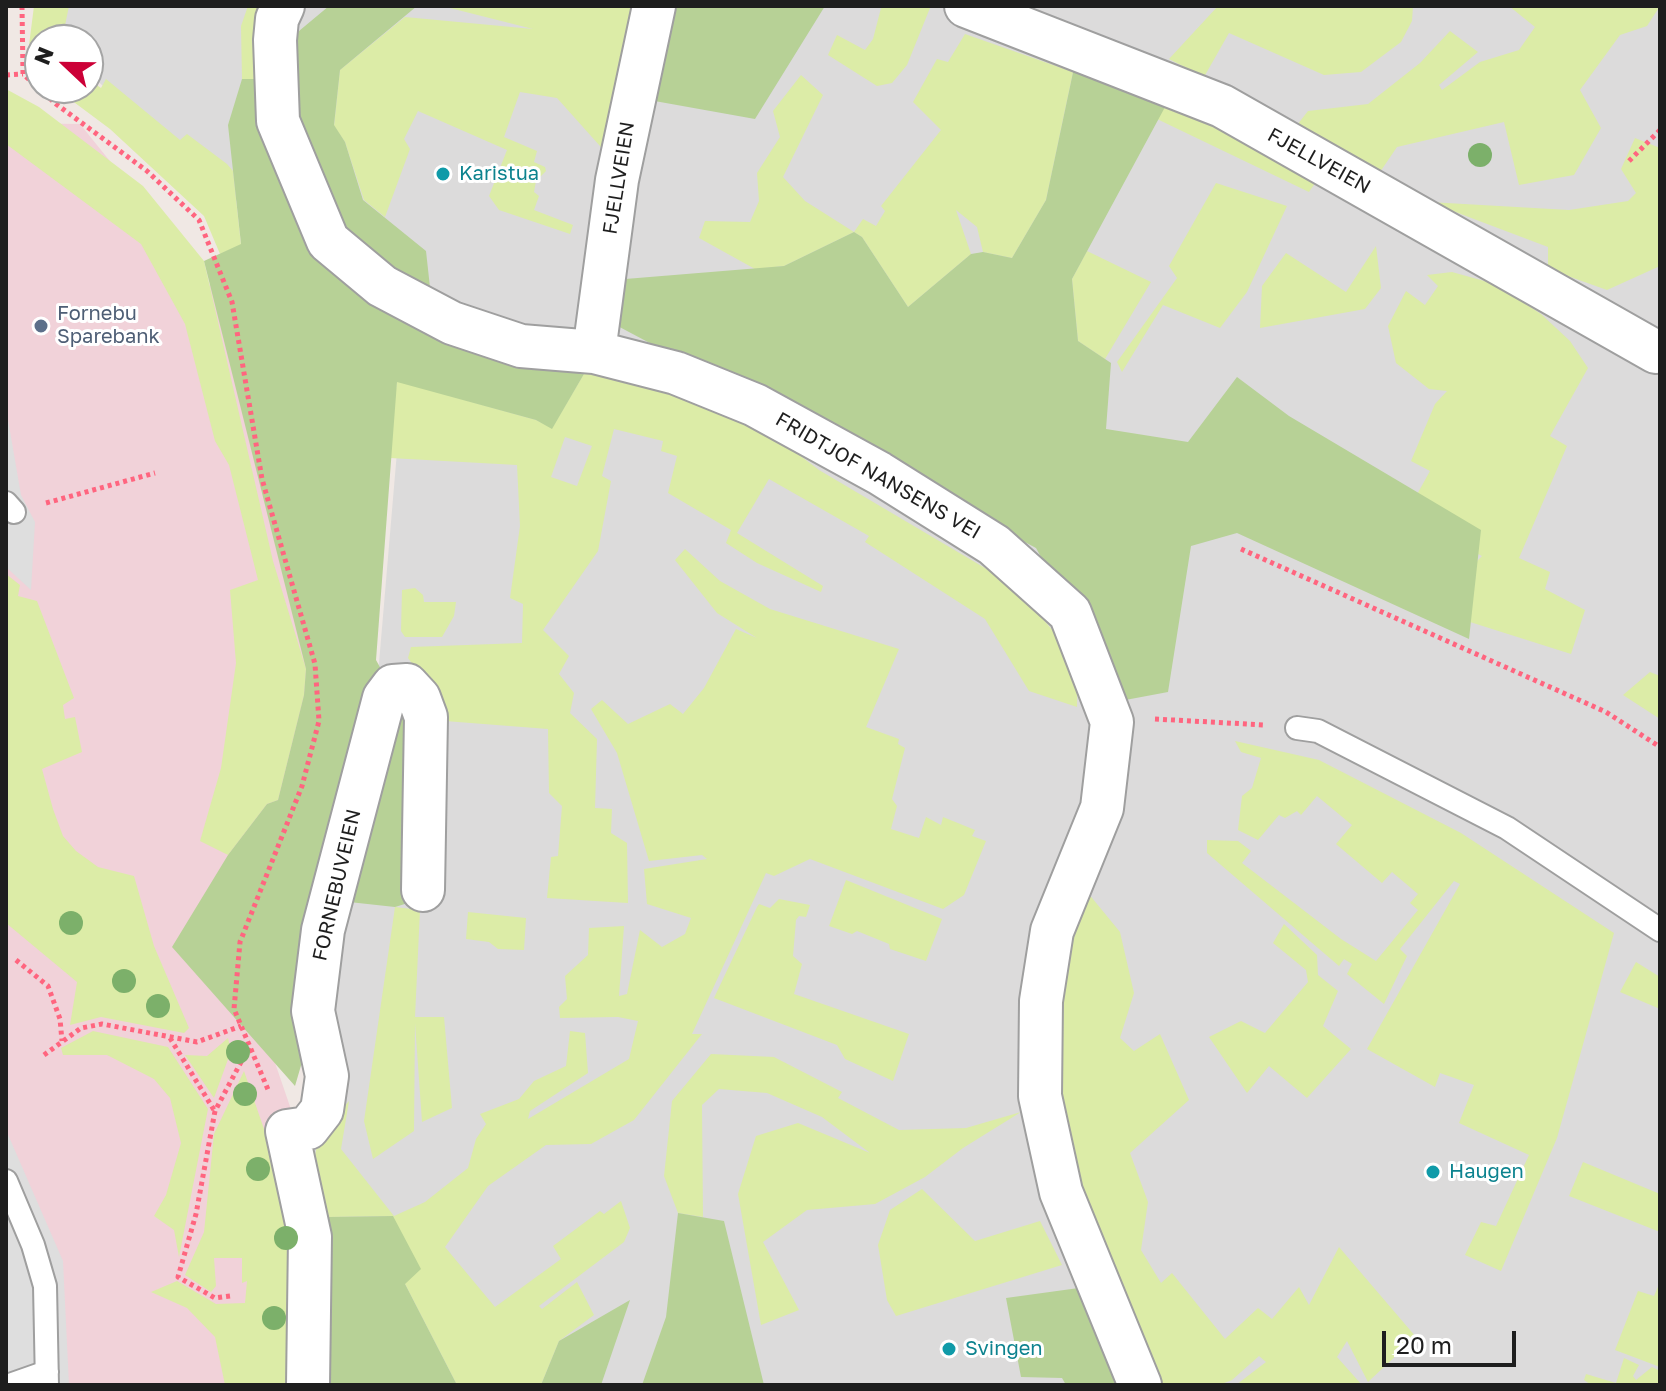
<!DOCTYPE html>
<style>
body{margin:0}
#map{position:relative;width:1666px;height:1391px;overflow:hidden;background:#f0e8e4;font-family:"Golos Text",sans-serif}
canvas{display:block}
.frame{position:absolute;inset:0;border:8px solid #1e1e1e;pointer-events:none}
.north{position:absolute;left:24px;top:24px;width:80px;height:80px;box-sizing:border-box;background:#fff;border:2px solid #a5a5a5;border-radius:50%;rotate:292deg;font-size:22px;font-weight:700;line-height:32px;text-align:center;color:#1e1e1e}
.north::after{content:'';display:block;margin:auto;width:28px;height:36px;background:#cc0037;clip-path:polygon(50% 0,100% 100%,50% 72%,0 100%)}
.scale{position:absolute;left:1382px;top:1331px;width:134px;height:36px;box-sizing:border-box;border:4px solid #1e1e1e;border-top:0;padding-left:10px;font-size:24px;line-height:28px;white-space:nowrap;color:#1e1e1e;-webkit-text-stroke:6px #fff;paint-order:stroke}
</style>
<div id="map">
<canvas width="1666" height="1391"></canvas>
<div class="frame"></div>
<div class="north">N</div>
<div class="scale">20 m</div>
</div>
<script>
const c = document.querySelector('canvas').getContext('2d');
c.lineJoin = 'round';
function paint(path, color) { c.fillStyle = color; c.fill(path, 'evenodd'); }
const shape = rows => new Path2D(rows.map(r => 'M' + r).join(''));
function stroke(path, color, width, dash) { c.strokeStyle = color; c.lineWidth = width; c.lineCap = dash ? 'butt' : 'round'; c.setLineDash(dash || []); c.stroke(path); }
function drawText(font, color, halo, rows, align = 'center') {
  c.font = font + ' "Golos Text",sans-serif'; c.lineWidth = 6; c.setLineDash([]); c.textBaseline = 'middle'; c.strokeStyle = halo; c.fillStyle = color; for (const [text, x, y, turn = 0] of rows) {
    c.save(); c.translate(x, y); c.rotate((+turn || 0) * Math.PI / 180); c.textAlign = isNaN(turn) ? turn : align; if (halo) c.strokeText(text, 0, 0); c.fillText(text, 0, 0); c.restore();
  }
}
paint(shape([
 [54,6,1660,6,1660,1385,323,1385,305,1045,379,663,406,346,88,73,88,40,50,40]
]), '#dcdbdb');
paint(shape([
 [6,123,80,124,259,346,328,632,247,981,308,1159,316,1385,6,1385]
]), '#f1d2d9');
paint(shape([
 [34,6,69,6,62,40,40,40,40,70,28,53],
 [248,6,267,6,254,49,257,79,242,79,241,26],
 [442,6,645,6,608,155,557,98,520,92,504,137,537,151,534,162,545,167,546,171,536,181,534,192,539,196,534,210,573,225,570,234,499,210,489,196,507,150,418,111,404,139,410,149,385,217,364,200,345,142,334,126,340,70,405,17,533,29],
 [876,6,930,8,907,65,892,83,877,86,828,55,837,35,865,50,873,39,881,8],
 [1218,6,1413,6,1412,21,1401,42,1361,72,1324,75,1229,33,1204,77,1169,59],
 [1509,6,1660,6,1647,26,1620,35,1580,90,1601,128,1574,175,1519,185,1504,122,1397,147,1378,175,1294,129,1308,111,1368,104,1420,63,1450,31,1478,52,1439,85,1442,90,1480,62,1519,50,1535,27],
 [965,34,1073,72,1046,200,1012,258,983,252,977,227,956,210,971,254,908,307,862,237,854,232,784,266,755,269,699,238,705,221,750,222,759,201,757,173,780,137,773,111,801,75,823,95,783,177,805,201,854,232,863,219,876,226,885,211,881,206,941,130,913,102,937,59,948,62],
 [88,79,101,88,106,79,180,140,187,134,227,164,233,171,241,245,220,254,204,216,110,129,55,88,88,88],
 [6,89,39,107,143,186,204,261,273,561,306,669,304,695,278,800,267,804,228,855,200,841,221,768,236,663,230,590,258,580,229,465,215,441,185,324,141,244,6,144],
 [1171,96,1322,173,1309,192,1157,119],
 [1635,138,1660,148,1660,266,1607,290,1548,269,1548,247,1429,202,1569,210,1628,201,1636,193,1621,169],
 [1216,183,1287,206,1247,292,1220,328,1163,305,1122,372,1117,362,1177,278,1169,266],
 [1376,246,1381,288,1365,309,1260,328,1262,286,1286,253,1346,292],
 [1087,251,1151,282,1105,359,1078,341,1072,279],
 [1452,272,1495,284,1541,314,1570,341,1588,368,1550,436,1567,446,1519,558,1550,572,1545,589,1585,610,1571,654,1470,622,1477,561,1482,556,1421,526,1415,498,1430,471,1411,461,1435,404,1447,391,1429,389,1396,363,1388,326,1406,291,1425,305,1438,286,1427,275],
 [588,367,675,391,760,425,819,470,1012,584,1078,659,1077,707,1029,691,985,619,865,542,869,536,769,479,737,533,823,586,821,592,757,563,726,543,731,530,668,493,677,456,661,451,663,441,614,429,602,476,611,481,598,551,543,630,569,656,559,674,574,693,570,713,597,739,595,808,612,809,611,833,627,843,628,903,547,898,551,857,558,856,562,806,549,793,548,729,432,720,431,690,408,658,411,647,522,643,523,604,510,598,520,526,517,465,390,458,391,430,397,381,536,420,552,428],
 [565,437,592,446,577,486,551,477],
 [685,549,720,581,770,609,899,649,866,727,899,739,898,744,905,748,892,799,897,806,891,829,919,838,926,817,941,825,943,817,975,830,972,836,986,841,964,895,943,909,810,859,774,876,766,873,692,1034,702,1034,634,1120,591,1144,546,1145,488,1186,445,1247,495,1307,561,1259,553,1246,600,1211,604,1214,621,1201,630,1228,624,1242,539,1306,542,1309,577,1282,594,1315,559,1341,541,1385,457,1385,405,1284,393,1216,328,1217,314,1161,319,1134,349,1101,341,1149,394,1216,425,1202,468,1168,476,1139,486,1124,480,1114,519,1099,534,1081,566,1066,570,1031,585,1033,588,1073,530,1111,528,1119,629,1059,638,1021,618,1017,560,1018,559,1007,567,999,565,976,588,955,589,928,624,926,619,996,627,994,640,930,662,947,685,934,691,918,647,904,644,869,707,859,702,855,649,861,617,753,591,709,602,700,628,724,670,704,683,714,704,688,736,629,757,638,717,613,675,560],
 [6,574,20,585,18,596,37,601,74,698,63,705,65,719,75,717,82,752,42,769,53,809,63,836,76,851,98,867,134,876,154,946,189,1028,184,1033,101,1017,70,1025,77,982,6,923],
 [415,588,423,595,424,602,456,602,454,616,442,637,405,637,401,631,402,590],
 [1650,672,1660,676,1660,719,1623,695],
 [1235,741,1319,760,1461,833,1614,933,1557,1138,1501,1271,1465,1255,1481,1222,1496,1226,1529,1155,1459,1123,1474,1085,1440,1073,1435,1087,1367,1049,1460,884,1454,881,1400,949,1407,956,1384,1004,1347,974,1352,964,1344,959,1339,966,1207,853,1207,840,1238,841,1251,851,1242,863,1341,939,1376,961,1418,910,1410,903,1418,894,1392,872,1382,883,1336,844,1352,825,1317,796,1301,815,1297,811,1285,818,1279,815,1258,840,1238,830,1242,796,1252,788,1261,758,1241,752],
 [846,880,942,919,926,961,890,949,889,944,857,931,852,934,829,926],
 [1088,893,1120,932,1134,993,1120,1038,1134,1051,1160,1034,1189,1100,1130,1153,1148,1202,1141,1250,1161,1283,1172,1273,1225,1339,1258,1308,1272,1319,1299,1287,1309,1305,1339,1247,1416,1337,1368,1382,1347,1341,1337,1357,1362,1385,1236,1385,1266,1362,1259,1356,1232,1380,1219,1385,1156,1385,1060,1142,1055,998],
 [779,899,810,905,806,917,799,916,796,920,793,956,802,964,794,994,909,1034,893,1081,845,1059,837,1045,714,998,757,907,759,904,770,908],
 [395,907,420,910,415,1017,444,1017,452,1108,422,1122,415,1023,414,1131,373,1159,364,1121],
 [468,912,526,918,524,950,498,949,489,942,466,939],
 [1284,924,1317,955,1318,975,1338,991,1323,1026,1351,1049,1307,1098,1269,1066,1247,1093,1209,1037,1241,1021,1265,1033,1308,982,1306,970,1273,943],
 [1636,962,1660,977,1660,1009,1620,992],
 [93,1031,168,1047,208,1109,179,1257,174,1230,154,1216,166,1195,181,1143,170,1098,154,1079,107,1055,63,1055,61,1048],
 [228,1038,231,1051,214,1098,185,1055,207,1056],
 [711,1054,774,1057,842,1092,838,1098,899,1130,966,1128,1021,1112,963,1148,925,1177,875,1204,807,1210,763,1242,799,1310,761,1325,738,1194,756,1136,798,1123,870,1153,822,1117,767,1093,719,1089,702,1105,703,1217,678,1213,664,1176,672,1101],
 [244,1071,284,1187,296,1272,293,1385,225,1385,215,1337,187,1308,151,1292,177,1281,216,1304,245,1303,247,1281,242,1283,242,1258,214,1258,216,1286,211,1292,185,1275,204,1232,214,1134],
 [1583,1162,1660,1194,1660,1232,1569,1196],
 [922,1189,975,1241,1040,1221,1062,1265,896,1316,887,1300,878,1245,890,1210],
 [1660,1282,1660,1367,1615,1350,1638,1291,1654,1296],
 [1624,1358,1639,1365,1633,1376,1636,1380,1652,1367,1660,1371,1660,1385,1591,1385,1584,1380,1586,1374,1616,1383]
]), '#dceca7');
paint(shape([
 [329,6,417,6,340,70,334,125,345,142,363,200,426,251,435,333,588,367,552,429,536,420,397,382,376,660,438,772,434,895,395,907,349,902,295,1086,172,947,228,855,267,804,278,800,304,695,306,669,204,261,241,244,228,125,242,79,257,79,287,41],
 [667,6,825,6,755,119,649,100],
 [1075,63,1171,96,1072,279,1078,341,1111,363,1106,429,1188,442,1237,377,1289,416,1481,530,1469,639,1237,533,1191,546,1168,692,1120,701,1036,548,612,323,613,280,784,266,854,232,862,237,908,307,971,254,983,252,1012,258,1046,200],
 [678,1213,724,1221,764,1385,642,1385,666,1317],
 [393,1216,421,1269,405,1284,457,1385,325,1385,328,1217],
 [1086,1287,1121,1385,1066,1385,1062,1378,1021,1377,1006,1298],
 [630,1300,601,1385,541,1385,559,1341]
]), '#b7d196');
paint(shape([
 [6,408,21,495,35,522,31,590,6,567],
 [6,1130,63,1261,69,1385,6,1385]
]), '#dedede');
const service = shape([
 [6,503,14,512],
 [1297,728,1318,731,1507,828,1660,930],
 [6,1181,33,1245,45,1286,47,1385],
 [10,1385,47,1372]
]);
const minor = shape([
 [283,6,277,19,275,40,278,121,328,241,382,286,452,323,521,346,594,352,676,373,755,405,879,473,994,545,1070,613,1112,722,1102,808,1052,931,1041,1001,1040,1096,1061,1192,1140,1385],
 [966,6,1222,106,1656,352],
 [594,352,617,180,654,6],
 [308,1385,310,1237,287,1131,308,1128,322,1110,327,1076,313,1011,323,930,384,698,393,686,407,685,419,698,426,717,423,890]
]);
stroke(service, '#9f9f9f', 26);
stroke(minor, '#9f9f9f', 46);
stroke(shape([
 [22,6,23,74,56,104,147,171,199,220,232,302,262,479,315,664,319,721,302,786,240,942,234,1009,269,1092],
 [6,75,23,74],
 [1629,161,1660,130],
 [46,503,155,473],
 [1241,549,1606,712,1660,747],
 [1155,719,1265,725],
 [16,960,48,986,60,1019,62,1041],
 [170,1038,214,1110],
 [44,1055,81,1028,102,1024,197,1042,241,1026],
 [230,1296,215,1298,178,1277,196,1214,215,1111,249,1047]
]), '#ff657f', 5, [4, 4]);
stroke(service, '#fff', 22);
stroke(minor, '#fff', 42);
c.fillStyle = '#7cb06a';
for (const [x, y] of [
 [1480,155],
 [71,923],
 [124,981],
 [158,1006],
 [238,1052],
 [245,1094],
 [258,1169],
 [286,1238],
 [274,1318]
]) { c.beginPath(); c.arc(x, y, 12, 0, 2 * Math.PI); c.fill(); }
for (const [x, y, r, color] of [
 [443,174,8,"#0f9aa8"],
 [41,326,8,"#5c6f8a"],
 [1433,1172,8,"#0f9aa8"],
 [949,1349,8,"#0f9aa8"]
]) { const dot = new Path2D(); dot.arc(x, y, r, 0, 2 * Math.PI); c.fillStyle = color; c.fill(dot); stroke(dot, '#fff', 3); }
drawText('20px', '#1e1e1e', '#fff', [
 ["FJELLVEIEN",1319,161,29],
 ["FJELLVEIEN",619,178,-81],
 ["FRIDTJOF NANSENS VEI",878,476,30],
 ["FORNEBUVEIEN",337,885,-77]
]);
drawText('20px', '#0d838f', '#fff', [
 ["Karistua",459,174],
 ["Haugen",1449,1172],
 ["Svingen",965,1349]
], 'left');
drawText('20px', '#4e5e75', '#fff', [
 ["Fornebu",57,314],
 ["Sparebank",57,337]
], 'left');
</script>
